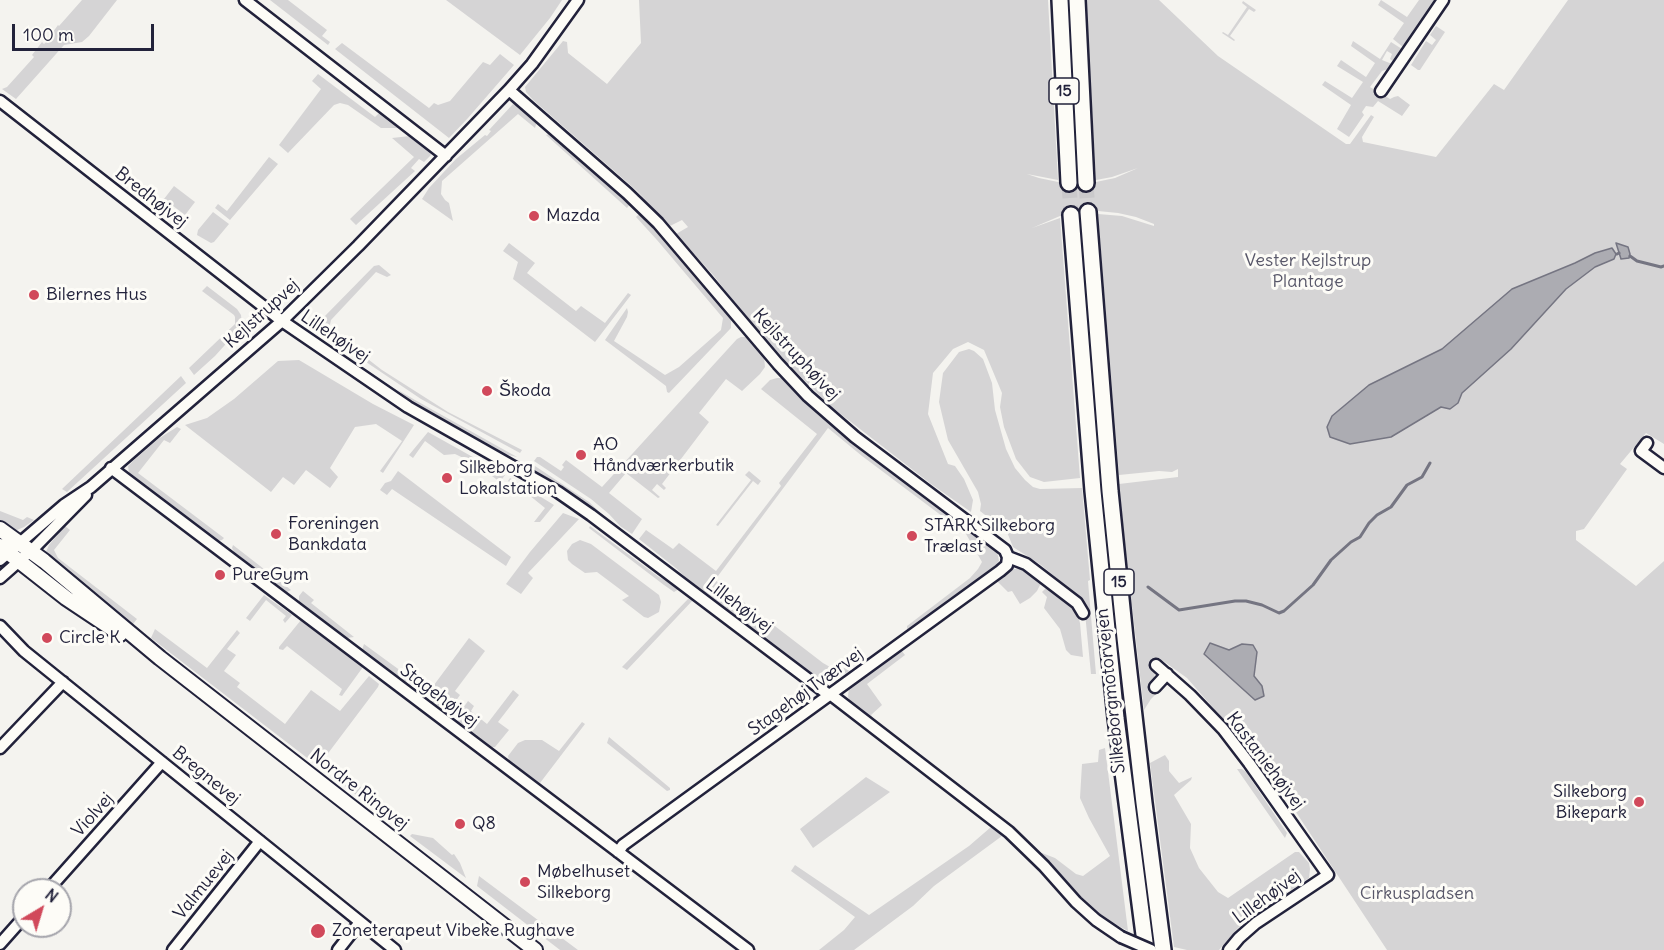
<!DOCTYPE html>
<meta charset="utf-8">
<style>
body{margin:0}
#map{position:relative;width:1664px;height:950px;overflow:hidden;background:#f4f3ef;font-family:Delius,sans-serif}
canvas{display:block}
.north{position:absolute;left:12px;top:878px;width:60px;height:60px;box-sizing:border-box;background:#fdfcf7;border:2px solid #a5a5ac;border-radius:50%;rotate:38deg;font-size:16px;font-weight:700;line-height:24px;text-align:center;color:#22223b}
.north::after{content:'';display:block;margin:auto;width:21px;height:27px;background:#d1495b;clip-path:polygon(50% 0,100% 100%,50% 72%,0 100%)}
.scale{position:absolute;left:12px;top:24px;width:142px;height:27px;box-sizing:border-box;border:3px solid #22223b;border-top:0;padding-left:8px;font-size:18px;line-height:21px;white-space:nowrap;color:#22223b;-webkit-text-stroke:4px #fdfcf7;paint-order:stroke}
</style>
<div id="map">
<canvas width="1664" height="950"></canvas>
<div class="north">N</div>
<div class="scale">100 m</div>
</div>
<script>
const c = document.querySelector('canvas').getContext('2d');
c.lineJoin = 'round';
function paint(path, color) { c.fillStyle = color; c.fill(path, 'evenodd'); }
const shape = rows => new Path2D(rows.map(r => 'M' + r).join(''));
function stroke(path, color, width, dash) { c.strokeStyle = color; c.lineWidth = width; c.lineCap = dash ? 'butt' : 'round'; c.setLineDash(dash || []); c.stroke(path); }
function drawText(font, color, halo, rows, align = 'center') {
  c.font = font + ' Delius,sans-serif'; c.lineWidth = 6; c.setLineDash([]); c.textBaseline = 'middle'; c.strokeStyle = halo; c.fillStyle = color; for (const [text, x, y, turn = 0] of rows) {
    c.save(); c.translate(x, y); c.rotate((+turn || 0) * Math.PI / 180); c.textAlign = isNaN(turn) ? turn : align; if (halo) c.strokeText(text, 0, 0); c.fillText(text, 0, 0); c.restore();
  }
}
paint(shape([
 [82,0,117,0,89,36,82,42,64,45,16,99,2,89,7,87,34,57,32,55,42,42,44,44,54,34,53,32,58,25,59,26],
 [270,0,288,0,327,30,322,36,330,42,328,45],
 [446,0,562,0,550,18,520,55],
 [639,0,1048,0,1058,180,1027,174,1039,178,1058,182,1077,184,1096,182,1115,178,1138,168,1112,177,1096,180,1086,0,1159,0,1218,56,1346,144,1350,144,1371,115,1374,117,1362,137,1363,142,1436,157,1494,84,1504,90,1568,0,1664,0,1664,444,1646,433,1620,464,1627,469,1584,529,1576,531,1576,540,1636,586,1664,561,1664,950,1387,950,1284,794,1263,765,1187,678,1159,658,1150,668,1155,673,1152,687,1158,692,1151,699,1144,710,1132,606,1131,605,1119,484,1178,477,1178,469,1172,472,1159,471,1119,475,1098,214,1122,216,1154,226,1154,224,1136,217,1118,213,1098,211,1079,213,1060,216,1032,228,1060,218,1080,478,1044,482,1030,477,1016,459,1004,427,1000,407,1002,393,984,350,968,342,953,349,933,373,928,414,948,464,955,466,964,479,973,500,971,512,931,484,829,405,774,350,735,303,714,276,676,234,688,227,682,220,670,226,637,191,533,100,526,92,525,87,563,41,567,42,568,53,607,84,641,43],
 [1381,0,1407,17,1419,0,1435,0,1403,47,1393,39,1404,23,1378,5],
 [1243,1,1256,10,1254,12,1249,9,1230,36,1235,40,1234,41,1222,33,1223,32,1228,35,1247,7,1242,3],
 [1436,26,1445,32,1420,70,1418,70,1411,65,1426,41,1432,45,1436,40,1430,35],
 [1353,41,1380,59,1391,42,1402,49,1394,62,1390,59,1392,54,1387,51,1382,60,1392,64,1388,69,1382,71,1370,87,1390,99,1394,97,1398,96,1410,105,1402,116,1378,101,1373,107,1366,106,1362,112,1364,115,1349,137,1337,129,1351,105,1322,85,1325,81,1352,98,1363,82,1337,66,1341,60,1366,77,1375,63,1351,46],
 [342,43,429,108,434,103,438,105,450,101,483,62,490,65,500,54,514,65,468,118,449,138,335,49],
 [318,74,375,117,380,112,400,126,398,128,381,128,348,105,340,103,334,105,288,153,279,145,321,89,312,81],
 [513,104,517,105,537,121,535,128,518,114,442,181,441,194,445,200,449,203,453,221,422,199,429,188,456,159,485,135,487,136,491,131,489,130],
 [551,133,568,150,612,185,630,204,627,208,546,135],
 [410,136,428,150,431,155,424,162,419,159,411,168,415,171,356,225,350,219,414,157,392,138],
 [269,157,278,164,230,220,215,208,218,204,227,211],
 [174,186,195,202,185,215,164,199],
 [213,212,229,224,214,242,211,243,197,235,198,230],
 [638,215,643,215,728,314,731,320,731,328,669,393,667,392,666,386,605,340,627,308,628,312,627,317,614,341,665,375,679,367,721,330,723,318,657,240,636,217],
 [509,243,535,263,527,273,576,311,581,306,605,323,628,293,631,295,595,342,513,279,518,262,503,251],
 [379,265,391,275,387,277,376,272,331,320,329,329,382,370,448,412,522,450,520,453,421,399,369,364,324,331,323,318,374,266],
 [207,286,237,309,241,315,242,326,215,356,194,375,189,368,235,324,235,317,234,315,202,291],
 [741,337,747,337,764,357,765,367,760,374,742,391,726,379,699,413,709,422,662,484,666,488,664,490,657,484,652,490,660,497,658,498,626,473,609,493,642,519,632,534,620,526,609,514,591,499,534,461,537,457,540,457,561,471,564,467,562,465,566,460,602,487,737,339],
 [969,349,974,351,983,359,992,383,995,410,1006,449,1015,468,1025,480,1033,487,1040,489,1082,488,1090,580,1088,581,1089,593,1096,674,1091,674,1085,613,1080,598,1041,565,1013,547,1007,532,980,511,981,504,978,492,948,440,939,402,943,373,959,352],
 [299,360,373,404,414,425,383,473,380,471,402,441,376,424,355,427,330,468,338,477,330,488,306,470,294,485,283,477,271,492,185,425,207,418,234,399,278,361],
 [181,376,186,383,67,492,62,489],
 [777,378,783,378,787,381,823,417,878,462,997,551,999,561,990,572,961,594,958,593,947,600,945,604,907,632,907,626,970,578,978,569,982,562,966,534,862,456,828,428,715,580,823,663,837,671,845,668,849,671,840,677,818,678,706,593,705,595,685,580,684,576,677,569,639,539,646,530,673,549,679,543,716,571,781,486,779,483,817,434,761,389,770,380],
 [398,390,415,400,517,457,504,454,461,431,414,405],
 [177,427,181,429,170,443,164,440,138,473,224,538,222,540,218,541,129,473,128,466,133,461,158,439],
 [428,432,505,475,500,482,476,464,455,454,444,455,425,441,413,458,409,455],
 [532,464,589,502,622,533,561,488,532,469],
 [398,471,511,557,506,566,392,489,387,495,380,490,385,483,391,481],
 [749,471,761,481,758,485,753,481,718,526,716,525,751,480,745,475],
 [510,478,554,505,540,522,534,522,545,508,524,491,508,481],
 [0,511,23,520,27,517,34,520,24,527,17,530,14,530,0,520],
 [563,513,579,519,528,573,533,578,521,594,506,584,530,552],
 [65,526,70,530,54,550,58,558,137,619,133,624,48,558,46,552,49,545],
 [590,526,659,577,678,587,679,589,674,592,664,585,589,528],
 [580,540,591,544,659,595,661,602,659,612,648,618,644,617,622,600,629,596,597,572,585,573,572,564,568,560,567,551,572,544],
 [233,545,291,590,287,592,234,552,232,548],
 [1014,569,1020,569,1041,583,1037,591,1030,598,1020,604,1012,591,1008,592,996,580],
 [1046,588,1071,606,1077,613,1080,623,1083,657,1071,655,1066,650,1060,629,1044,608,1047,597,1042,592],
 [303,591,314,600,311,603,354,637,347,638,299,601,299,596],
 [264,595,292,615,285,623,283,620,286,616,266,600,250,621,246,618],
 [688,599,693,600,627,670,622,667],
 [301,620,363,667,342,696,339,695,342,689,287,646,283,650,279,649,279,647],
 [155,629,207,668,237,630,240,633,227,649,236,655,224,671,240,683,237,687,285,724,311,690,340,711,369,676,379,684,378,687,329,752,319,767,151,638],
 [469,638,485,651,455,691,460,695,448,712,446,712,428,698,428,693],
 [364,644,416,682,413,685,409,684,362,650],
 [901,650,905,655,867,684,882,705,871,715,875,721,850,703,848,696,849,689,859,680],
 [513,690,519,695,498,722,509,730,495,747,492,747,456,720,456,718,468,701,474,706,471,711,487,724],
 [582,722,585,724,540,783,509,761,508,756,518,743,525,740,542,740,559,751],
 [609,737,670,788,670,790,667,791,607,743],
 [1105,748,1120,867,1128,931,1109,921,1085,902,1039,855,1042,853,1055,858,1076,874,1083,876,1110,856,1089,818,1080,798,1082,764,1098,762,1099,750],
 [1165,755,1169,761,1169,771,1179,783,1192,777,1191,780,1174,795,1191,824,1190,848,1199,868,1218,892,1228,898,1295,852,1299,852,1309,863,1310,869,1309,878,1254,915,1239,927,1219,950,1187,950,1174,947,1150,763],
 [1237,769,1242,769,1246,772,1287,833,1285,838],
 [866,777,890,792,813,848,800,829],
 [346,780,358,785,377,800,383,807,385,817,338,781],
 [991,827,1002,836,934,886,913,906,854,950,819,950,844,930,855,917,791,871,795,865,869,915,969,846],
 [412,834,433,838,452,855,454,854,460,863,466,878,410,836],
 [479,876,578,950,560,950,477,886]
]), '#d5d4d5');
const water = shape([
 [1616,243,1628,247,1630,254,1629,258,1621,259,1616,243],
 [1612,248,1616,254,1614,259,1595,267,1566,289,1511,349,1462,393,1458,403,1450,409,1441,407,1391,437,1350,444,1330,437,1327,427,1332,416,1369,385,1442,349,1512,289,1575,263,1595,253,1612,248],
 [1210,643,1229,650,1242,644,1253,645,1257,652,1254,676,1262,686,1264,696,1255,700,1204,654,1210,643]
]);
paint(water, '#acacb2');
stroke(water, '#757582', 1.5);
stroke(shape([
 [1617,254,1619,253],
 [1630,256,1637,261,1661,267,1664,266],
 [1148,587,1179,610,1235,601,1246,601,1262,605,1279,613,1284,611,1313,585,1331,560,1351,542,1360,537,1369,523,1377,515,1391,507,1407,485,1422,477,1430,463]
]), '#757582', 3);
stroke(shape([
 [1069,183,1071,215],
 [1086,183,1088,212]
]), '#cac9cb', 15, [15, 8]);
const minor = shape([
 [245,0,446,156],
 [509,90,627,193,658,223,778,364,808,396,855,437,1001,547,1005,550,1008,557,1026,564,1077,603,1083,613],
 [1381,91,1443,0],
 [0,101,282,321,408,407,558,492,591,515,825,692,834,697,1009,832,1044,866,1076,902,1096,920,1121,937],
 [1647,443,1641,451,1664,468],
 [111,468,748,950],
 [0,560,64,505,91,487,282,321,358,246,509,90,532,64,578,0],
 [0,578,34,548,86,495],
 [0,626,24,651,395,950],
 [1156,665,1190,695,1223,729,1249,763,1328,875,1256,923,1239,938,1229,950],
 [1155,687,1167,674],
 [0,748,63,682],
 [618,852,623,845,1000,571,1007,565,1008,557],
 [48,890,162,762],
 [0,944,24,917],
 [173,950,260,841],
 [338,950,360,922]
]);
const major = shape([
 [0,529,44,561,160,658,535,950],
 [0,546,66,598,120,634]
]);
const highway = shape([
 [1060,0,1069,183],
 [1077,0,1086,183],
 [1088,212,1110,491,1125,638,1144,803,1163,950],
 [1071,215,1093,491,1116,718,1146,950]
]);
stroke(minor, '#22223b', 15);
stroke(major, '#22223b', 18);
stroke(highway, '#22223b', 20);
stroke(minor, '#fdfcf7', 10);
stroke(major, '#fdfcf7', 14);
stroke(highway, '#fdfcf7', 15);
const minorBridge = shape([
 [1121,937,1151,950]
]);
stroke(minorBridge, '#22223b', 15, []);
stroke(minorBridge, '#fdfcf7', 10);
for (const [x, y, r, color] of [
 [534,216,6,"#d1495b"],
 [34,295,6,"#d1495b"],
 [487,391,6,"#d1495b"],
 [581,455,6,"#d1495b"],
 [447,478,6,"#d1495b"],
 [276,534,6,"#d1495b"],
 [912,536,6,"#d1495b"],
 [220,575,6,"#d1495b"],
 [47,638,6,"#d1495b"],
 [1639,802,6,"#d1495b"],
 [460,824,6,"#d1495b"],
 [525,882,6,"#d1495b"],
 [318,931,8,"#d1495b"]
]) { const dot = new Path2D(); dot.arc(x, y, r, 0, 2 * Math.PI); c.fillStyle = color; c.fill(dot); stroke(dot, '#fdfcf7', 2); }
for (const [x, y, w] of [
 [1064,91,30],
 [1119,582,30]
]) { const box = new Path2D(); box.roundRect(x - w / 2, y - 13, w, 26, 4.5); c.fillStyle = '#fdfcf7'; c.fill(box); stroke(box, '#22223b', 1.5); }
drawText('bold 16px', '#22223b', null, [
 ["15",1064,91],
 ["15",1119,582]
]);
drawText('18px', '#22223b', '#fdfcf7', [
 ["Bredhøjvej",151,198,38],
 ["Kejlstrupvej",262,314,-42],
 ["Lillehøjvej",335,337,34],
 ["Kejlstruphøjvej",796,355,47],
 ["Lillehøjvej",739,606,37],
 ["Silkeborgmotorvejen",1111,691,-96],
 ["Stagehøj Tværvej",806,692,-36],
 ["Stagehøjvej",439,696,37],
 ["Kastaniehøjvej",1265,761,53],
 ["Bregnevej",206,776,39],
 ["Nordre Ringvej",359,790,38],
 ["Violvej",93,815,-48],
 ["Valmuevej",204,885,-51],
 ["Lillehøjvej",1267,897,-36]
]);
drawText('18px', '#22223b', '#fdfcf7', [
 ["Mazda",546,216],
 ["Bilernes Hus",46,295],
 ["Škoda",499,391],
 ["AO",593,445],
 ["Håndværkerbutik",593,466],
 ["Silkeborg",459,468],
 ["Lokalstation",459,489],
 ["Foreningen",288,524],
 ["Bankdata",288,545],
 ["STARK Silkeborg",924,526],
 ["Trælast",924,547],
 ["PureGym",232,575],
 ["Circle K",59,638],
 ["Silkeborg",1627,792,"right"],
 ["Bikepark",1627,813,"right"],
 ["Q8",472,824],
 ["Møbelhuset",537,872],
 ["Silkeborg",537,893],
 ["Zoneterapeut Vibeke Rughave",332,931]
], 'left');
drawText('18px', '#585769', '#fdfcf7', [
 ["Vester Kejlstrup",1308,261],
 ["Plantage",1308,282],
 ["Cirkuspladsen",1417,894]
]);
</script>
